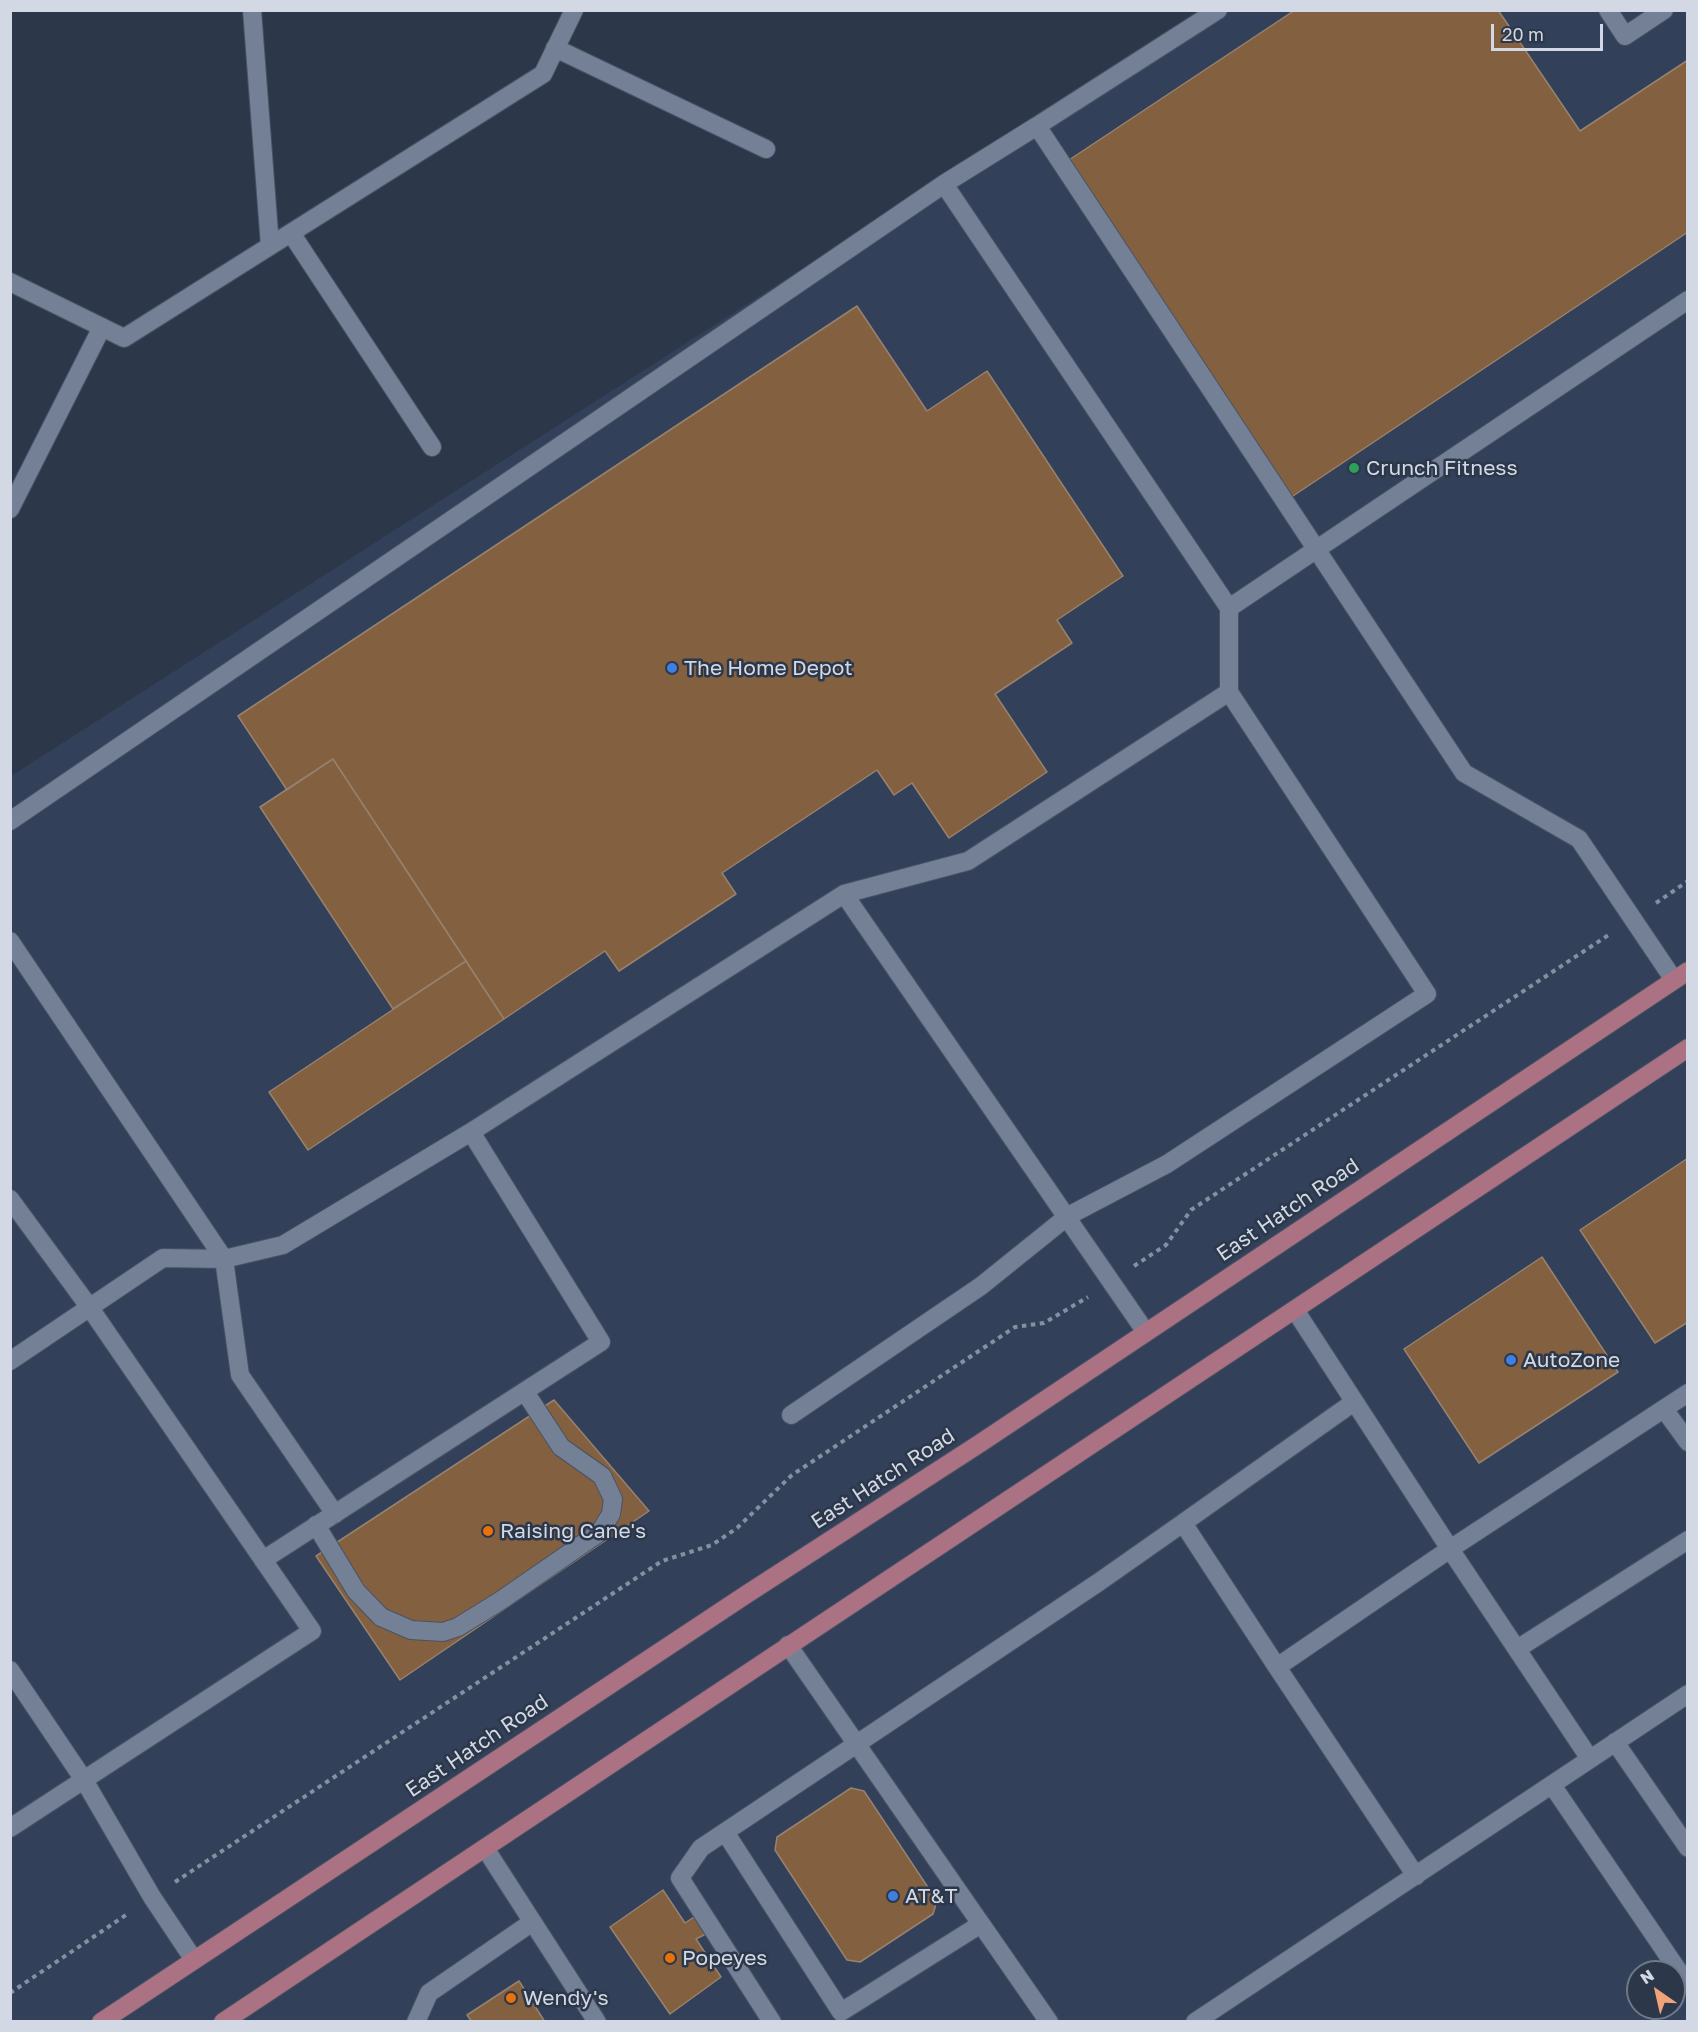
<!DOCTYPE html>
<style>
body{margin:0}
#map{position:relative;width:1698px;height:2032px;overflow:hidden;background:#2c374a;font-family:"Golos Text",sans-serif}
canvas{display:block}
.frame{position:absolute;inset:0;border:12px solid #d2d9e5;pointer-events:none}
.north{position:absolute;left:1626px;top:1960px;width:60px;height:60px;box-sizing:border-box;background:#2c374a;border:2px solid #6e7888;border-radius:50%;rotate:326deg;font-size:16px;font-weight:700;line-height:24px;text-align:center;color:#d2d9e5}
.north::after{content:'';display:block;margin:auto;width:21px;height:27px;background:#f0a279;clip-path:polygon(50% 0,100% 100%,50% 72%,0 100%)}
.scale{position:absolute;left:1491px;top:24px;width:112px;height:27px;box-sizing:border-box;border:3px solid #d2d9e5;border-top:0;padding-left:8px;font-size:18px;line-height:21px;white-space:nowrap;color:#d2d9e5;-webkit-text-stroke:4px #2c374a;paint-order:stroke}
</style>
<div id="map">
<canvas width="1698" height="2032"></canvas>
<div class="frame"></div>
<div class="north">N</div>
<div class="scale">20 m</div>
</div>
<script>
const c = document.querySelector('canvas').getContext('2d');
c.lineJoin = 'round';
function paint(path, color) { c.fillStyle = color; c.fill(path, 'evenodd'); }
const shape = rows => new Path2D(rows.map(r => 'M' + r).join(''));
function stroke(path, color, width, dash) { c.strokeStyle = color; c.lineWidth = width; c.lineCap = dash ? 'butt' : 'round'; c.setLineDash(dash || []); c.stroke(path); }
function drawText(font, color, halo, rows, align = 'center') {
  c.font = font + ' "Golos Text",sans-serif'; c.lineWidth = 5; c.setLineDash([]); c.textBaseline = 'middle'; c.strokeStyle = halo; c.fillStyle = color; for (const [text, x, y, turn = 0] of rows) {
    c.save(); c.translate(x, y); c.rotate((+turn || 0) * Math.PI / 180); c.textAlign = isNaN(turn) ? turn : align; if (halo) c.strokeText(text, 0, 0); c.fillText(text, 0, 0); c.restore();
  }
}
paint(shape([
 [1204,11,1687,11,1687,2021,11,2022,11,776],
 [1638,1972,1674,1972,1674,2008,1638,2008]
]), '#324059');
const building = shape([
 [1295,10,1498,10,1580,131,1688,60,1688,232,1290,498,1066,162,1295,10],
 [857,306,927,411,987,371,1123,576,1057,620,1072,643,995,694,1047,772,949,838,912,783,894,795,877,770,722,873,736,894,619,971,605,951,504,1019,333,759,287,790,238,716,857,306],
 [333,759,466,961,393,1009,260,807,333,759],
 [466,961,504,1019,308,1150,269,1092,466,961],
 [1688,1158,1688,1322,1655,1343,1580,1230,1688,1158],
 [1542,1257,1618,1372,1479,1463,1404,1349,1542,1257],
 [554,1400,649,1511,400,1680,316,1556,554,1400],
 [851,1788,864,1791,937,1901,933,1914,860,1962,847,1960,775,1850,777,1837,851,1788],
 [663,1890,685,1923,694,1917,706,1934,696,1939,721,1977,670,2014,610,1927,663,1890],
 [519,1981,545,2022,472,2022,467,2015,519,1981]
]);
paint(building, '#836140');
stroke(building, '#97826f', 1.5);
const service = shape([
 [252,10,270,246],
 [1218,10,1037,126,1464,773,1579,839,1674,980],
 [1608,10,1625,36,1664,10],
 [555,48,766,149],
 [944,184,1229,608],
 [291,233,432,447],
 [10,282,124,338,543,74,574,10],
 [10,509,102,327],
 [10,821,944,184,1037,126],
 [844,894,1145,1331],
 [10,941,224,1259,240,1375,335,1514],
 [10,1199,90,1308,312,1631,10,1828],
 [1295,1310,1450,1549,1277,1667,1183,1523,1354,1402],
 [10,1361,163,1258,224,1259,283,1245,471,1132],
 [1664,1409,1688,1442],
 [791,1415,981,1286,1068,1216,1167,1164,1427,994,1229,692,1229,608,1688,300],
 [316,1525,356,1591,381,1617,411,1630,443,1632,458,1627,500,1601,600,1532,611,1514,613,1499,602,1476,561,1447,525,1392],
 [263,1560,601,1342,471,1132,844,894,968,861,1229,692],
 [1517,1649,1688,1540],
 [1277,1667,1416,1876],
 [10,1670,84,1780,152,1897,194,1960],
 [1615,1742,1688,1848],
 [1590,1759,1450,1549,1688,1393],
 [1552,1785,1688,1985],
 [725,1832,841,2012,981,1924,788,1645],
 [485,1848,597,2022],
 [981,1924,1049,2022],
 [416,2022,429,1993,531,1923],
 [772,2022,680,1878,701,1848,1099,1582,1183,1523],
 [1195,2022,1688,1694]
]);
const primary = shape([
 [101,2022,747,1594,979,1444,1688,971],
 [223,2022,1688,1048]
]);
stroke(service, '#495263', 20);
stroke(primary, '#495263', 20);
stroke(shape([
 [1656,903,1688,881],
 [1134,1266,1166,1245,1191,1210,1610,934],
 [175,1882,662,1561,712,1545,737,1528,792,1475,1015,1327,1044,1323,1088,1297],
 [10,1993,129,1913]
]), '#868f9e', 4, [4.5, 4.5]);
stroke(service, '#738096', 18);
stroke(primary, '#ab7283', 18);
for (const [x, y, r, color] of [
 [1354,468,6,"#2e9e5b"],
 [672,668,6,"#3f7fe0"],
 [1511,1360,6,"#3f7fe0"],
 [488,1531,6,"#e8710a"],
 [893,1896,6,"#3f7fe0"],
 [670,1958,6,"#e8710a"],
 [511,1998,6,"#e8710a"]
]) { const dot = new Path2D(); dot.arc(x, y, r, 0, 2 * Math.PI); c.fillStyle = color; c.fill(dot); stroke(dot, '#2c374a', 2); }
drawText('21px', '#d2d9e5', '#2c374a', [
 ["Crunch Fitness",1366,468],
 ["The Home Depot",684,668],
 ["AutoZone",1523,1360],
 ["Raising Cane's",500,1531],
 ["AT&T",905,1896],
 ["Popeyes",682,1958],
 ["Wendy's",523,1998]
], 'left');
drawText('21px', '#d2d9e5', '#2c374a', [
 ["East Hatch Road",1288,1210,-34],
 ["East Hatch Road",883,1479,-33],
 ["East Hatch Road",477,1746,-34]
]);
</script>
